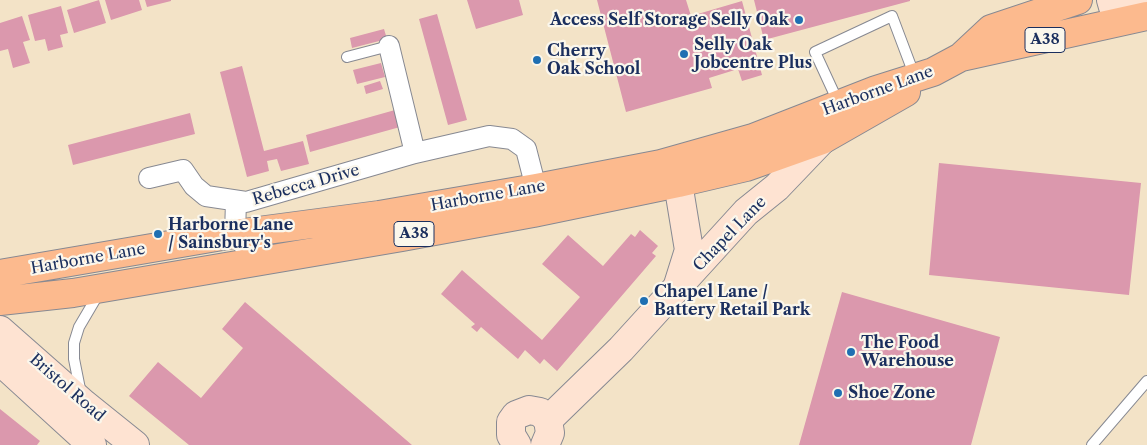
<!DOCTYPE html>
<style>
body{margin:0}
canvas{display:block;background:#f3e3c7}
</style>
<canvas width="1147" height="445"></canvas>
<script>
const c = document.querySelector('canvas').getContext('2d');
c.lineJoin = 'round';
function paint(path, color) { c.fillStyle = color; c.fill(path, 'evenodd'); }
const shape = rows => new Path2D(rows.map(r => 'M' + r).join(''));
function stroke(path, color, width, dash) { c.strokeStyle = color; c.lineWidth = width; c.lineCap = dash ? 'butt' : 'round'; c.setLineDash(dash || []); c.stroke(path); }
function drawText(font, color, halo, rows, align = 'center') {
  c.font = font + ' "Libre Caslon Text",serif'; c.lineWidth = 4.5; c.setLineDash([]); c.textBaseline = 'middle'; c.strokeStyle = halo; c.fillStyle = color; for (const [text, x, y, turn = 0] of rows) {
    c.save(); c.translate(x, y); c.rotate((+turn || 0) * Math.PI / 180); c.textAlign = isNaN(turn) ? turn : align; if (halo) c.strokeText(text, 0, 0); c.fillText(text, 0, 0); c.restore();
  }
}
paint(shape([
 [99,0,106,23,74,33,67,10],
 [105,0,139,0,142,10,111,20],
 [145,0,171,0,171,1,147,7],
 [467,0,519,0,523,15,476,29],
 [597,0,686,0,691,16,742,1,762,75,742,81,738,69,709,78,712,88,626,112],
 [754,0,910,0,910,1,764,40],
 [61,6,68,33,60,35,63,47,48,51,45,39,35,41,28,15],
 [437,14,467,120,448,125,419,19],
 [22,16,30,40,23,42,30,63,13,68,8,49,0,51,0,23],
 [384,29,387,39,352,48,350,38],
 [381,63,385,77,357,84,353,70],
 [242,66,264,151,303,141,309,164,281,171,277,159,267,161,269,171,247,177,220,72],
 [380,81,383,89,366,94,364,86],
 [395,110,400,127,310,152,306,135],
 [190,113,195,134,73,165,68,145],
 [939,163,1141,183,1129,295,929,275],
 [640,230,658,246,652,253,656,256,557,371,544,359,540,364,525,350,518,359,481,327,477,332,471,327,475,324,441,294,462,270,542,340,580,297,542,264,568,235,603,266,631,234,635,237],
 [842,292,1000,337,971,445,799,445],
 [245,302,412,445,189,445,129,396,158,362,201,398,243,348,222,329],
 [0,409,40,441,37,445,0,445]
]), '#db98ad');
const lane = shape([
 [347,57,389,46],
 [839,104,815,52,892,16,915,77],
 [81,394,74,359,74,343,79,327,99,293],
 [1092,445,1147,381]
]);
const street = shape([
 [389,46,415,153],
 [149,178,183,170,194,186,206,196,246,202,415,153,489,136,512,139,526,149,536,188],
 [236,201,235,234,243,244,266,258]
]);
const secondary = shape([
 [1111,0,1113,7,1147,7],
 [678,285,689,250,678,183,689,163],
 [0,330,84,404,135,445],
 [0,361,92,445],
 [548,420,621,349,746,212,777,187,822,140],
 [517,445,511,435,511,422,516,415,529,410,540,412,548,420,550,433,545,445]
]);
const highway = shape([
 [961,57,1147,16],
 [0,274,228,235,379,215,536,188,661,164,753,138,876,90,933,72,961,57,991,29,1078,0],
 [0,301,73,293,402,237,533,213,678,183,746,167,822,140,906,92]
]);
stroke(lane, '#878992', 12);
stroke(street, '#878992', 22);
stroke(secondary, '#878992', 30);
stroke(highway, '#878992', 30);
stroke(lane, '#fff', 10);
stroke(street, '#fff', 20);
stroke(secondary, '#fee3d2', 28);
stroke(highway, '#fcba8e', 28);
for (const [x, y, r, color] of [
 [799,20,5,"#1f6fb2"],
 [684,54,5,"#1f6fb2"],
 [537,60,5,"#1f6fb2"],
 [158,234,5,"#1f6fb2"],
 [644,301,5,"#1f6fb2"],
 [851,352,5,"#1f6fb2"],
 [838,393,5,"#1f6fb2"]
]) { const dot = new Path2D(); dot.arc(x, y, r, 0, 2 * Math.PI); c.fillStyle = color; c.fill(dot); stroke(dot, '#fbf7ec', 2); }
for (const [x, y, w] of [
 [1045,40,40],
 [414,234,40]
]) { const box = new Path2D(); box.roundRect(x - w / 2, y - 12.5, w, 25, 4); c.fillStyle = '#fbf7ec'; c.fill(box); stroke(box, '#1b2f5e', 1); }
drawText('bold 15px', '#1b2f5e', null, [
 ["A38",1045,40],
 ["A38",414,234]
]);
drawText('bold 16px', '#1b2f5e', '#fbf7ec', [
 ["Access Self Storage Selly Oak",789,20,"right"],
 ["Selly Oak",694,45],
 ["Jobcentre Plus",694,63],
 ["Cherry",547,51],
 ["Oak School",547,69],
 ["Harborne Lane",168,225],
 ["/ Sainsbury's",168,243],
 ["Chapel Lane /",654,292],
 ["Battery Retail Park",654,310],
 ["The Food",861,343],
 ["Warehouse",861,361],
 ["Shoe Zone",848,393]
], 'left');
drawText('16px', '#1b2f5e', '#fbf7ec', [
 ["Harborne Lane",878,91,-20],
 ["Rebecca Drive",306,185,-16],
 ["Harborne Lane",488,196,-10],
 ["Chapel Lane",730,234,-46],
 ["Harborne Lane",88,259,-10],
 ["Bristol Road",67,388,41]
]);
</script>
